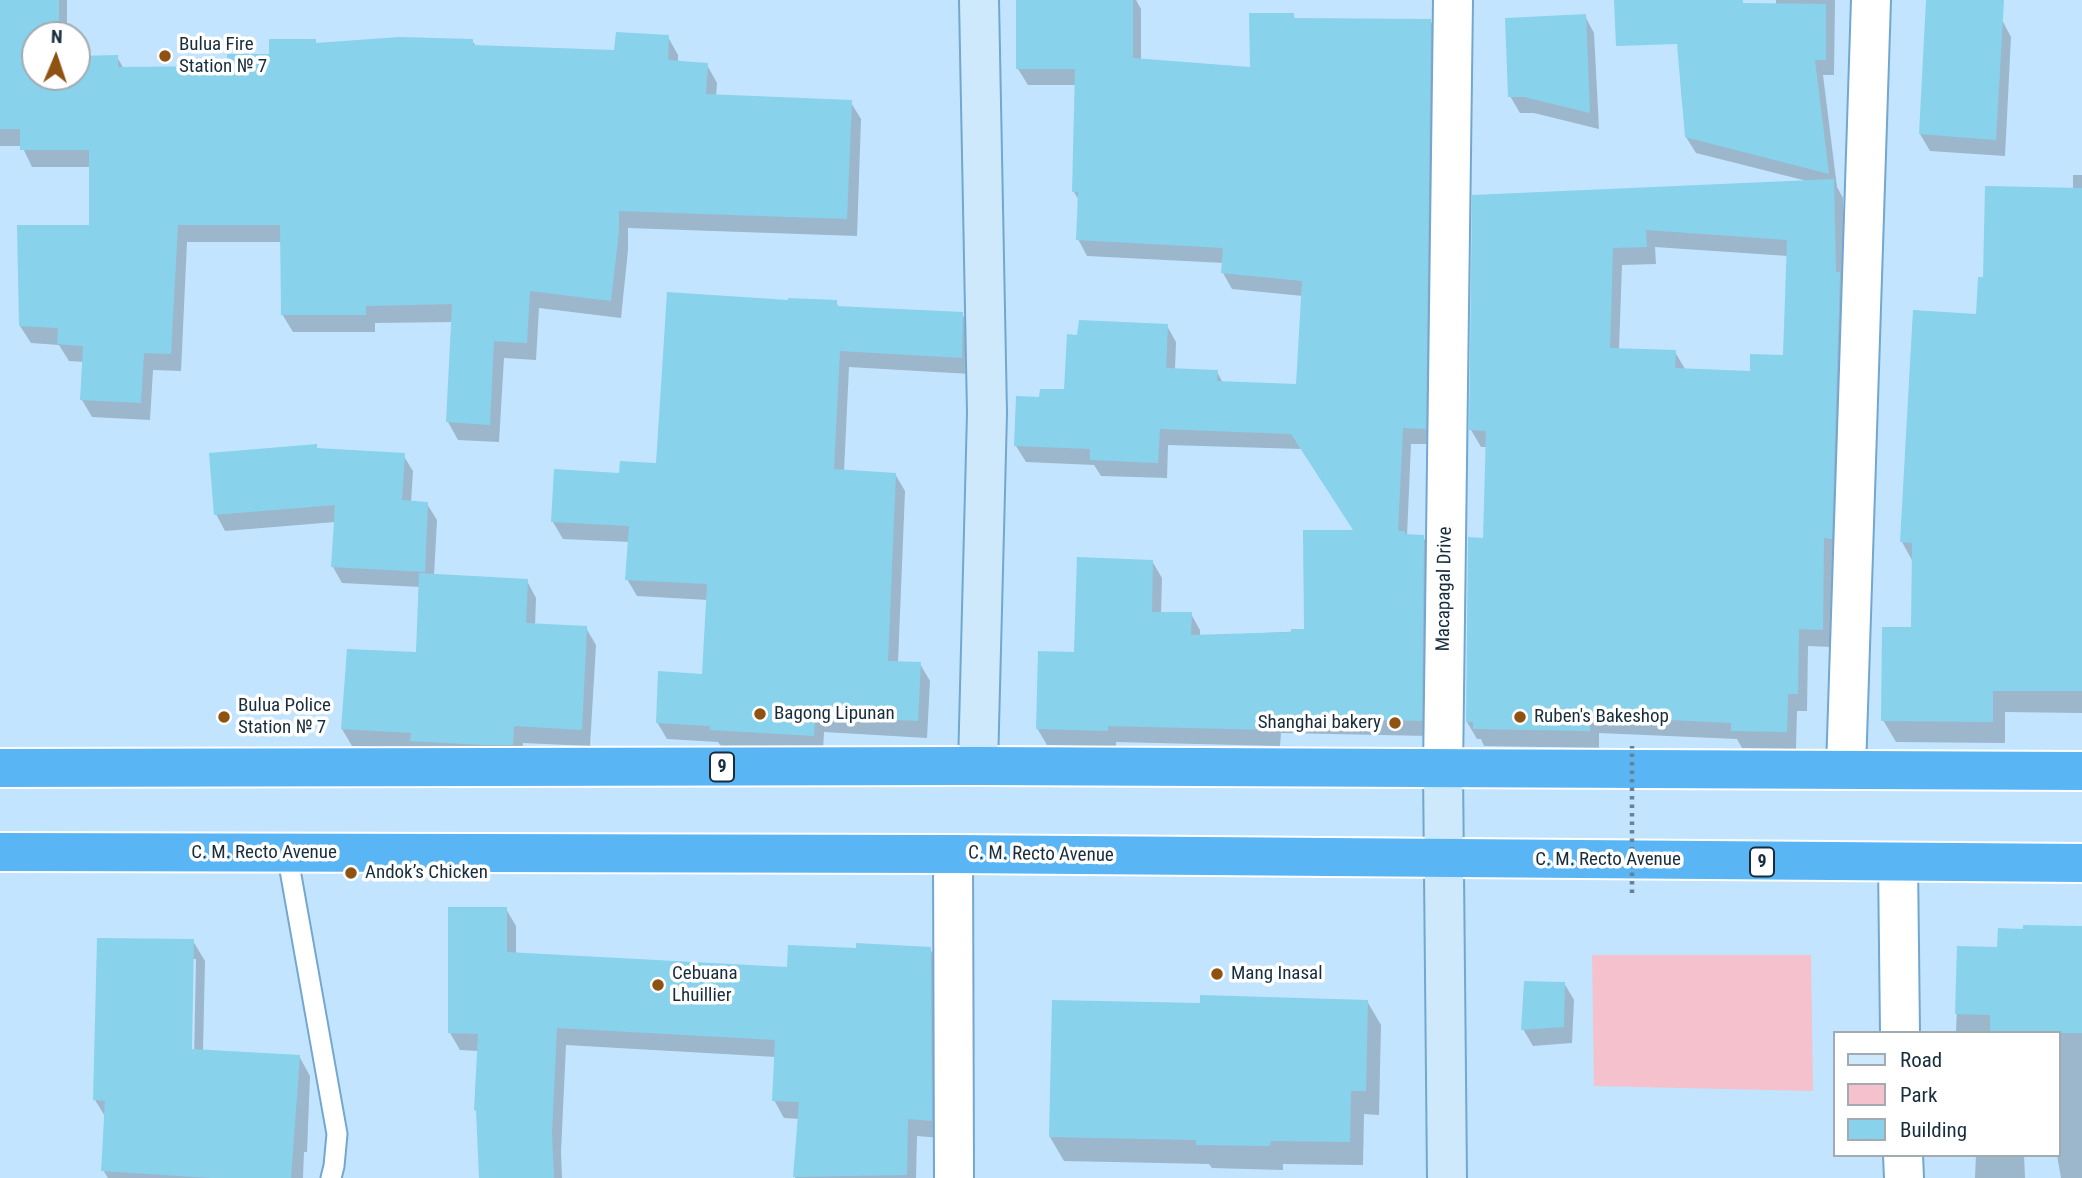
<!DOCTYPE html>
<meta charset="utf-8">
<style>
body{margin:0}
#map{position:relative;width:2082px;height:1178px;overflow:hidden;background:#c3e4fe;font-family:"Roboto Condensed",sans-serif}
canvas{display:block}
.legend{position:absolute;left:1833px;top:1031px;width:228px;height:126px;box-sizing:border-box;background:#fff;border:2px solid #a2abb1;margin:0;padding:9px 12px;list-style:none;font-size:21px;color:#172d3d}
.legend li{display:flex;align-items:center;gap:14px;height:35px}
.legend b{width:35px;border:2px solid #a2abb1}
.north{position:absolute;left:21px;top:21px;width:70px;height:70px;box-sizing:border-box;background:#fff;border:2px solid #a2abb1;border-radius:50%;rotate:2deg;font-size:19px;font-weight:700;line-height:28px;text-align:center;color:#172d3d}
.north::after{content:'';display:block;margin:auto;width:24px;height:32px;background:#8f5311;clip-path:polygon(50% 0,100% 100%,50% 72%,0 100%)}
</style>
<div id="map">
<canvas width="2082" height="1178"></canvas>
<ul class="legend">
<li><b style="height:9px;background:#cee9fc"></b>Road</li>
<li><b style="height:19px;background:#f5c1cd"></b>Park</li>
<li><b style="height:19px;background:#88d2ec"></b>Building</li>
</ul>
<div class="north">N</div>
</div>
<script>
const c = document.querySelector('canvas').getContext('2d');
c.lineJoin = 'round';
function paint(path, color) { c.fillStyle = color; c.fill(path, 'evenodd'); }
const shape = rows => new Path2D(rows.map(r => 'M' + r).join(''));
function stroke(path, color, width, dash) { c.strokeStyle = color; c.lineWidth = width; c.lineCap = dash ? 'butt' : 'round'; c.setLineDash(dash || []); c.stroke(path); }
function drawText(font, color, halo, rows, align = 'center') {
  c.font = font + ' "Roboto Condensed",sans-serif'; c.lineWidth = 7; c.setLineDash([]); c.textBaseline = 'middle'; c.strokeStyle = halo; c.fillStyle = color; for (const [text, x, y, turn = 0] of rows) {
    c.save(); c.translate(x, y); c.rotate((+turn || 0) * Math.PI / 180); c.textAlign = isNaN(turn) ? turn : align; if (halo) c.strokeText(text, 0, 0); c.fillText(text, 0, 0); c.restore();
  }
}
paint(shape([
 [1592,955,1811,955,1813,1091,1594,1086]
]), '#f5c1cd');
paint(shape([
 [0,0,67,0,67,35,35,35,35,77,77,77,77,57,117,57,124,69,228,68,315,41,317,44,472,41,476,46,616,51,668,37,678,55,678,63,707,65,717,83,716,97,850,101,861,119,857,236,628,228,628,250,621,318,539,308,536,360,504,358,499,442,458,440,448,422,453,322,375,323,375,332,293,332,282,314,282,242,187,242,181,371,153,370,150,420,92,417,82,400,84,362,69,361,59,345,31,343,20,326,91,227,91,167,32,167,22,146,0,146],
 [1018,0,1136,0,1141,9,1141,60,1251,69,1293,15,1296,20,1430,20,1439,37,1434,444,1411,444,1407,536,1423,537,1433,553,1430,736,1281,733,1280,746,1116,742,1116,747,1047,745,1037,728,1075,654,1152,561,1162,578,1161,614,1191,614,1200,630,1200,636,1306,631,1355,532,1302,449,1168,445,1167,478,1101,476,1094,465,1026,462,1016,446,1041,398,1065,391,1167,326,1176,342,1175,370,1217,372,1223,383,1298,386,1303,296,1232,289,1223,273,1224,263,1087,256,1078,239,1080,202,1074,192,1076,85,1028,85,1018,69],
 [1776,0,1835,0,1834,75,1823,75,1837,187,1843,198,1844,283,1841,556,1833,555,1832,647,1808,646,1807,711,1797,711,1796,749,1742,748,1737,739,1599,733,1599,748,1484,746,1481,739,1477,739,1467,722,1485,540,1487,447,1481,447,1471,430,1474,197,1807,181,1696,153,1686,137,1681,89,1677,12,1776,8],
 [1655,247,1788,256,1785,357,1751,373,1685,369,1675,352,1619,350,1622,265,1656,264],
 [1585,16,1594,33,1599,129,1534,113,1520,113,1510,96],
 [2002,20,2011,37,2005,156,1930,151,1920,134],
 [2073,175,2082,175,2082,713,2005,712,2005,743,1896,742,1883,720,1913,629,1913,562,1902,542,1978,315,1985,279,2073,190],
 [789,302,836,302,839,308,962,314,972,330,970,374,849,367,844,471,895,474,905,491,898,663,920,664,930,681,927,738,824,732,823,752,721,746,718,742,667,739,657,722,704,676,708,600,637,596,627,579,630,542,563,539,553,522,621,475,657,465],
 [318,450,403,455,413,471,411,503,427,504,437,520,434,576,527,581,536,598,535,626,586,628,596,645,590,746,523,743,522,761,417,749,352,746,342,729,417,654,421,587,342,583,333,567,335,522,225,531,216,514],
 [506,909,516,926,516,954,789,969,857,950,930,949,941,967,941,1138,917,1136,916,1178,795,1178,800,1119,784,1118,774,1100,776,1057,566,1045,561,1152,562,1178,481,1178,479,1051,460,1050,450,1033],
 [2082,927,2082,1178,2061,1178,2057,1155,2059,1155,2059,1033,1956,1033,1959,947,1999,949,2025,930],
 [193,941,205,961,203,1051,299,1056,310,1076,307,1152,304,1152,303,1178,108,1178,103,1170,106,1118,95,1100],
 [192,959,196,959,194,1058,191,1058],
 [1564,983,1574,1000,1572,1043,1533,1046,1523,1029],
 [1367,1001,1381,1025,1379,1115,1364,1114,1363,1165,1283,1164,1283,1170,1212,1168,1209,1164,1064,1161,1050,1137,1201,1005],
 [1976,1155,2024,1155,2025,1178,1975,1178]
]), '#0003');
paint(shape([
 [0,0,59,0,59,35,35,35,35,77,77,77,77,56,118,55,118,67,227,66,227,54,269,54,269,39,316,39,316,43,399,37,473,39,473,45,614,50,616,32,669,35,668,60,708,63,706,94,852,100,847,219,619,211,619,231,611,301,530,291,527,343,494,341,490,425,446,422,452,304,366,306,366,315,281,315,280,225,178,225,171,354,144,353,141,403,80,400,83,346,57,344,58,328,19,326,17,225,89,225,89,150,20,150,20,129,0,129],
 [1016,0,1133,0,1133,58,1250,67,1249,13,1294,13,1294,18,1431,19,1426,429,1403,428,1398,531,1405,531,1405,534,1424,535,1422,721,1273,717,1271,730,1108,726,1108,731,1036,729,1038,651,1074,652,1077,557,1153,560,1152,612,1192,612,1191,635,1291,632,1291,629,1304,629,1303,530,1353,530,1291,434,1160,429,1158,463,1090,460,1090,449,1014,446,1016,396,1039,397,1040,389,1064,389,1067,334,1077,335,1079,320,1168,324,1166,368,1218,370,1217,381,1296,384,1302,281,1221,273,1223,248,1076,240,1078,192,1072,192,1075,69,1016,69],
 [1614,0,1743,0,1743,3,1826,4,1826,60,1815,60,1829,174,1685,137,1677,44,1616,46],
 [1926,0,2004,0,1996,140,1919,134],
 [1586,14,1590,113,1524,97,1508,97,1505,18],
 [1834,179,1836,272,1840,272,1832,539,1824,538,1823,630,1799,629,1798,694,1788,694,1787,732,1731,731,1731,723,1590,716,1590,731,1473,729,1473,722,1466,722,1468,537,1483,538,1486,431,1469,430,1472,195],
 [1646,230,1787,240,1783,355,1750,354,1750,371,1675,368,1676,350,1610,348,1613,248,1647,247],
 [1985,186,2082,188,2082,691,1993,691,1993,722,1881,721,1882,627,1911,627,1912,543,1900,542,1913,310,1976,314,1978,277,1983,277],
 [667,292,788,300,788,298,837,300,837,306,963,312,962,358,840,351,834,469,896,473,888,661,921,662,918,721,815,716,814,736,710,730,710,726,656,723,658,671,702,674,707,584,625,580,629,526,551,522,554,469,619,473,620,461,656,463],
 [317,444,317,448,405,453,402,500,428,502,425,572,331,567,335,505,214,515,209,453],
 [419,573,528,579,526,623,587,626,582,730,514,726,513,745,483,745,410,741,411,733,341,729,347,649,416,652],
 [448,907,507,907,507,952,787,967,788,945,856,948,856,943,931,947,932,1121,908,1119,907,1175,793,1177,799,1102,772,1101,775,1040,557,1028,552,1133,554,1178,479,1178,476,1111,474,1110,478,1034,448,1033],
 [2023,925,2082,926,2082,1033,1990,1033,1990,1015,1955,1014,1957,946,1997,947,1998,928,2023,929],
 [97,938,194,939,192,1049,300,1055,291,1178,211,1178,101,1171,105,1101,93,1100],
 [1524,981,1565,982,1564,1027,1521,1030],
 [1200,995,1368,1000,1366,1091,1351,1091,1350,1142,1271,1141,1270,1146,1196,1145,1196,1140,1049,1137,1052,1000,1200,1003]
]), '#88d2ec');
const lane = shape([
 [287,853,337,1134,334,1166,331,1178]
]);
const street = shape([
 [1846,769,1871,0],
 [1443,770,1453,0],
 [953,854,954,1178],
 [1898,862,1900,1033],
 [1903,1155,1904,1178]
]);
const secondary = shape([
 [978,766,987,413,979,0],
 [1443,770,1447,1178]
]);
const highway = shape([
 [0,768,978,766,2082,771],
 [0,852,953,854,2082,863]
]);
stroke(lane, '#72a7d0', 23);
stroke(street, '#72a7d0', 42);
stroke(secondary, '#72a7d0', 42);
stroke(highway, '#fff', 42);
stroke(lane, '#fff', 19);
stroke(street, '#fff', 38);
stroke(secondary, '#cee9fc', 38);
stroke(highway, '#5ab5f5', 38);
stroke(shape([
 [1632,893,1632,746]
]), '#678297', 4.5, [3.5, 5]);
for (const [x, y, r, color] of [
 [165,56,7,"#8f5311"],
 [760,714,7,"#8f5311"],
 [224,717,7,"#8f5311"],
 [1520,717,7,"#8f5311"],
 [1395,723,7,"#8f5311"],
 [351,873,7,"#8f5311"],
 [1217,974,7,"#8f5311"],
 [658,985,7,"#8f5311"]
]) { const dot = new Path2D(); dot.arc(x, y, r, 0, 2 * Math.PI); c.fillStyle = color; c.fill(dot); stroke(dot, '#fff', 2.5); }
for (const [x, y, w] of [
 [722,767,24],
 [1762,862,24]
]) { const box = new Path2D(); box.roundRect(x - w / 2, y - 14.5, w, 29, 5); c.fillStyle = '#fff'; c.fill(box); stroke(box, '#172d3d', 2); }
drawText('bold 18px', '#172d3d', null, [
 ["9",722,767],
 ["9",1762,862]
]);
drawText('19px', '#172d3d', '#fff', [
 ["Bulua Fire",179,45],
 ["Station № 7",179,67],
 ["Bulua Police",238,706],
 ["Station № 7",238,728],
 ["Bagong Lipunan",774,714],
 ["Ruben's Bakeshop",1534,717],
 ["Shanghai bakery",1381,723,"right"],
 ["Andok’s Chicken",365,873],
 ["Cebuana",672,974],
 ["Lhuillier",672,996],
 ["Mang Inasal",1231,974]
], 'left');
drawText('19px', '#172d3d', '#fff', [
 ["Macapagal Drive",1445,589,-89],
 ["C. M. Recto Avenue",264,853],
 ["C. M. Recto Avenue",1041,855,1],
 ["C. M. Recto Avenue",1608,860]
]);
</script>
